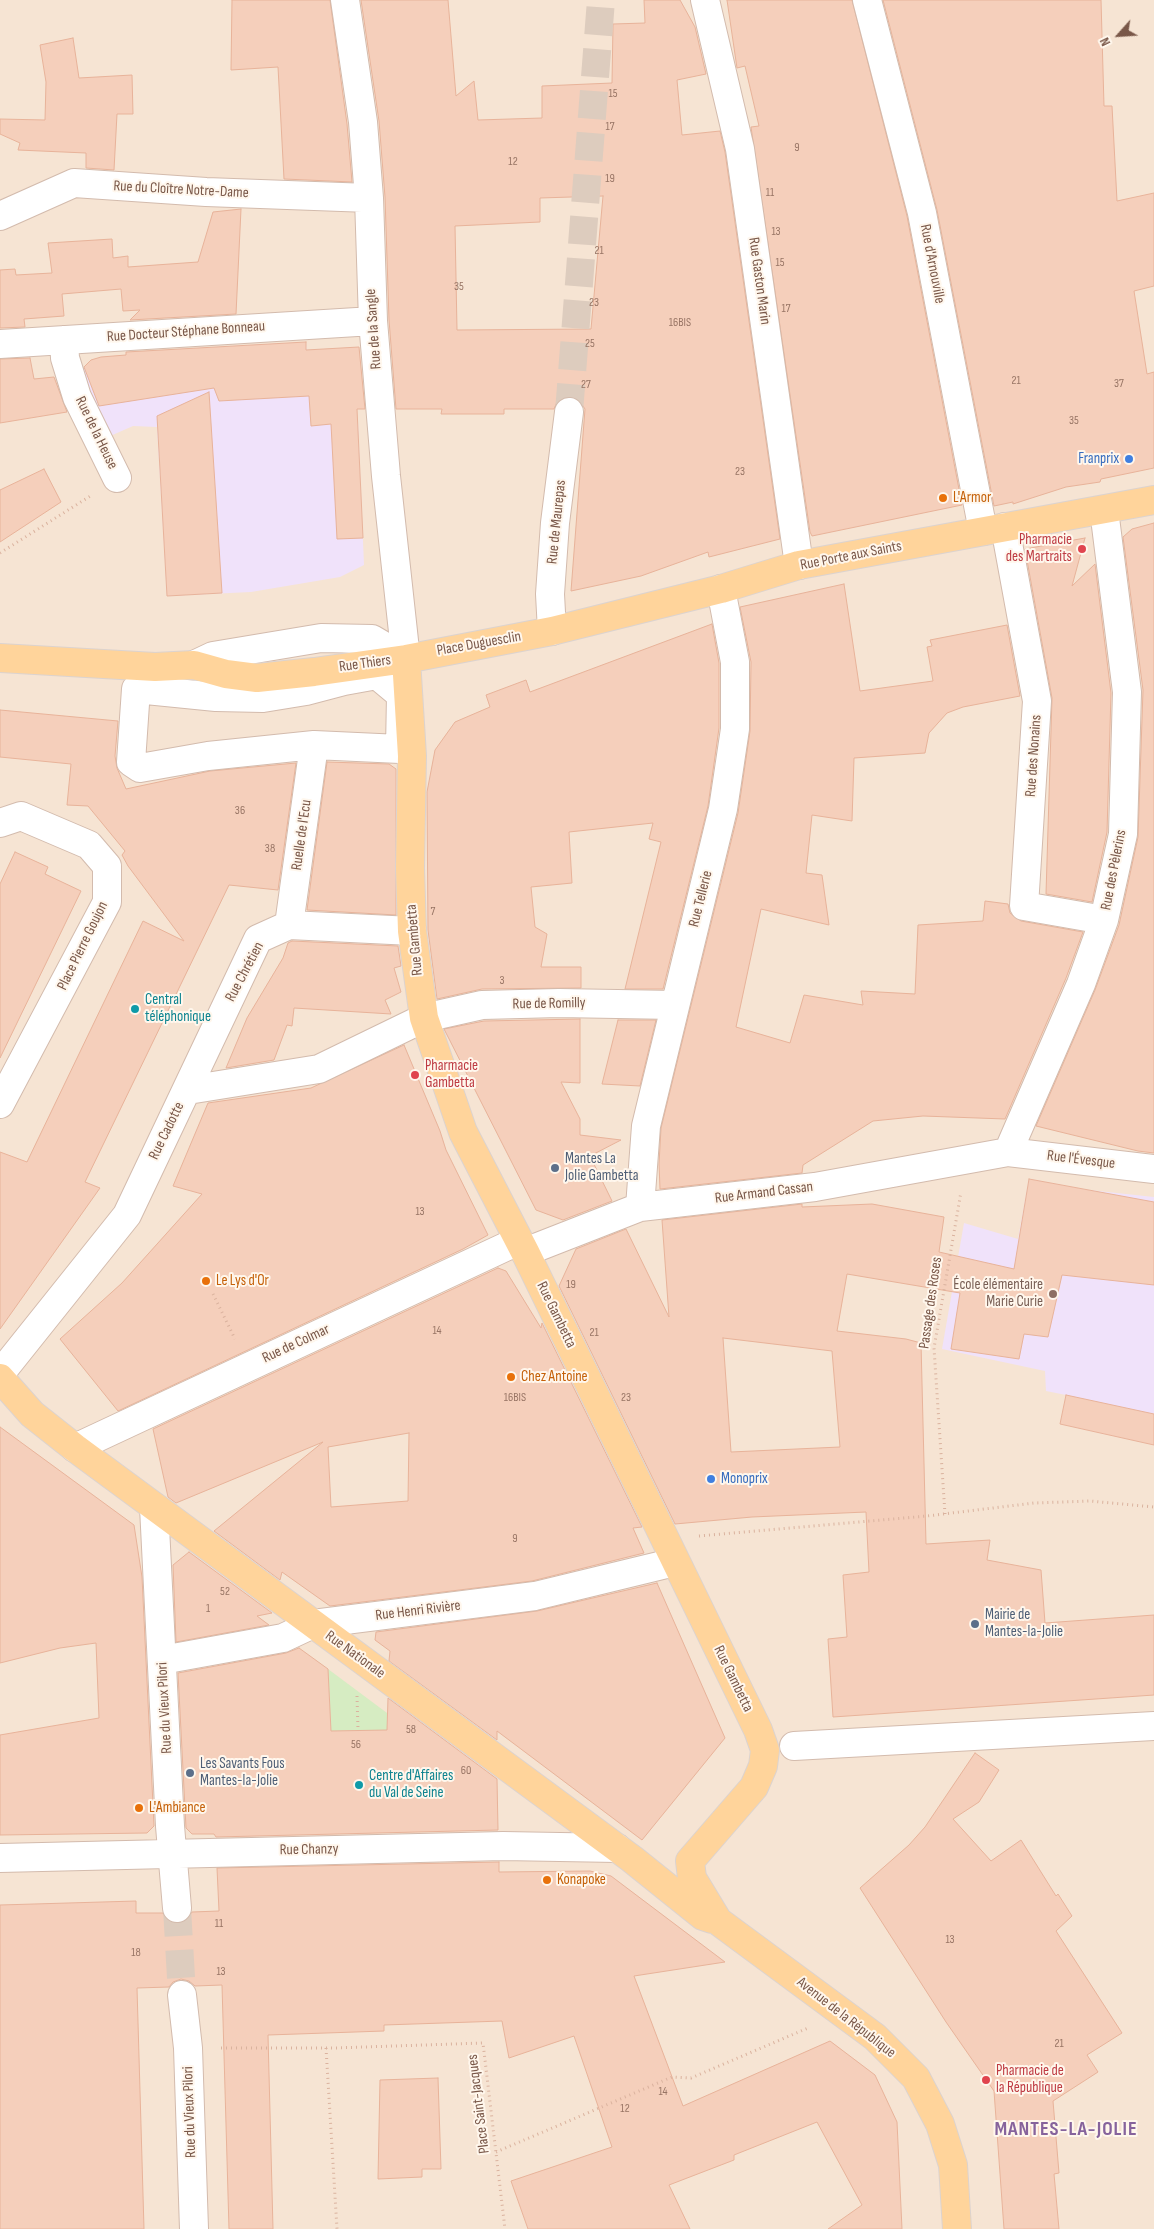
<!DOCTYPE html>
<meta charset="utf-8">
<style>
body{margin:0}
#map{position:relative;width:1154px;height:2229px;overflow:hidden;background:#fef3e5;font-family:"Sofia Sans Condensed",sans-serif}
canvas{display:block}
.north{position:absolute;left:1094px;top:10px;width:50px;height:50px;-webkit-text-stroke:4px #fff7ed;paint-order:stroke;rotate:244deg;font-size:14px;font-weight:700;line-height:20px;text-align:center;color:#795748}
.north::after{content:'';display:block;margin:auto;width:18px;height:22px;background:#795748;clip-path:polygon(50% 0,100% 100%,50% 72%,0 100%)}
</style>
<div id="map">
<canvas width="1154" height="2229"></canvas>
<div class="north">N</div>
</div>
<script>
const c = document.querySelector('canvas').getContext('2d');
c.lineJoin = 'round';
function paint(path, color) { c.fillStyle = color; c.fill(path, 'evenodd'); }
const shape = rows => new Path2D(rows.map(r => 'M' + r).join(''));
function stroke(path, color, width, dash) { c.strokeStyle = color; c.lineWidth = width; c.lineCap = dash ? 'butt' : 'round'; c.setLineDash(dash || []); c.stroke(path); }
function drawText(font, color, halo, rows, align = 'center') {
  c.font = font + ' "Sofia Sans Condensed",sans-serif'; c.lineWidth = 4; c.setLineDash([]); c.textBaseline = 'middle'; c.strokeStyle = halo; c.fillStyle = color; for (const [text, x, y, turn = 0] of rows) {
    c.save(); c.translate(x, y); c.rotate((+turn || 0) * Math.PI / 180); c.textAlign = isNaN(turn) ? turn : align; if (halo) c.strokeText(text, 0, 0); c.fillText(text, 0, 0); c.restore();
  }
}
paint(shape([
 [0,0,1154,0,1154,2229,0,2229]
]), '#f6e4d3');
paint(shape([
 [306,342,311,425,358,423,364,565,340,577,251,592,167,596,157,427,133,426,108,437,81,373,85,366,90,361,101,357,177,352,177,349],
 [1029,1179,1089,1190,1154,1197,1154,1445,1060,1424,1066,1395,1046,1391,1045,1371,942,1349,964,1223,1018,1239]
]), '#f0e2fa');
paint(shape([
 [328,1669,387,1713,387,1730,331,1731]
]), '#d6ecc2');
const building = shape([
 [232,0,330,0,347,124,352,182,284,179,278,67,231,70,232,0],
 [361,0,448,0,456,96,474,81,478,120,542,118,542,86,612,83,613,24,645,23,644,0,680,0,695,27,706,74,677,80,682,135,720,131,725,152,780,539,709,557,708,552,641,576,571,591,585,409,579,400,571,397,563,397,557,402,554,409,504,409,504,414,441,414,442,409,396,409,389,320,385,197,379,121,361,0],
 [603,196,591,329,457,330,455,226,540,222,540,198,603,196],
 [727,0,852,0,907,216,962,505,812,536,810,532,751,127,759,126,745,66,737,68,727,0],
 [883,0,1101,0,1104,106,1112,106,1117,201,1154,193,1154,286,1134,291,1147,374,1154,372,1154,468,1101,479,1100,482,1066,487,1013,504,1013,502,994,506,937,210,883,0],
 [73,38,79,78,132,75,133,114,117,114,114,170,86,168,86,153,18,150,20,143,0,134,0,119,45,120,46,82,40,45,73,38],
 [241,209,236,314,130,320,140,310,123,311,121,289,62,294,64,316,24,319,25,327,0,328,0,270,15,269,16,275,52,273,48,243,112,239,113,258,128,256,128,267,198,262,213,212,241,209],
 [306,342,306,350,359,347,365,409,357,409,363,538,337,539,331,424,311,426,309,396,219,401,214,388,99,406,84,367,91,360,101,357,126,355,126,352,306,342],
 [30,358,34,379,54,377,67,412,0,423,0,359,30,358],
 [209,392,222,593,167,596,157,416,209,392],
 [44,469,61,502,0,542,0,490,44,469],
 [1154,523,1154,1153,1138,1151,1036,1126,1095,990,1119,925,1138,837,1143,690,1123,537,1132,529,1154,523],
 [1085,538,1072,586,1095,564,1111,693,1107,832,1092,902,1046,894,1052,698,1025,549,1085,538],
 [844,584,860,691,933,681,927,647,932,646,930,640,1007,625,1020,696,963,707,947,713,929,733,925,753,854,758,852,821,812,815,806,873,822,875,829,925,761,909,736,1027,790,1043,804,995,863,1005,861,991,915,994,918,925,983,921,985,901,1008,904,1010,913,1021,921,1083,932,1066,978,1005,1119,923,1116,873,1121,803,1165,802,1173,660,1189,659,1164,661,1128,738,813,750,731,751,662,740,607,844,584],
 [712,624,719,663,719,728,708,806,663,989,625,989,661,842,649,839,653,823,569,832,572,883,531,887,535,927,547,934,541,967,581,967,581,988,482,989,437,999,428,930,427,792,435,750,455,722,490,707,486,695,526,680,530,692,712,624],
 [0,710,118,721,115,756,117,768,126,789,210,771,296,763,278,890,229,885,85,1182,100,1188,0,1329,0,1152,27,1162,143,921,184,941,128,866,122,855,125,851,88,806,67,805,71,764,0,757,0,710],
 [327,762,389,764,396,769,396,915,307,910,327,762],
 [15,852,48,867,45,874,81,891,0,1058,0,884,15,852],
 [292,941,398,946,401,966,394,968,401,992,385,1000,391,1014,294,1008,292,1026,287,1025,274,1060,226,1068,247,1018,283,958,288,943,292,941],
 [580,1019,580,1083,561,1082,580,1119,580,1135,621,1140,590,1156,612,1201,563,1220,536,1210,444,1029,484,1021,580,1019],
 [618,1020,656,1020,640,1086,602,1084,618,1020],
 [404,1045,440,1131,446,1150,488,1235,463,1249,118,1411,60,1339,122,1283,202,1194,173,1186,208,1103,311,1088,404,1045],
 [1029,1179,1154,1202,1154,1285,1062,1275,1048,1337,1024,1334,1019,1359,951,1349,960,1293,847,1274,837,1331,906,1339,921,1343,926,1544,990,1540,987,1560,1041,1570,1045,1623,1154,1615,1154,1695,833,1717,828,1639,847,1637,843,1575,869,1572,866,1512,752,1517,675,1524,559,1286,576,1249,626,1229,669,1317,662,1220,802,1204,802,1207,872,1204,944,1217,939,1252,1014,1269,1029,1179],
 [723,1338,832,1351,840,1447,731,1452,723,1338],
 [498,1268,506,1271,541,1328,542,1323,642,1527,633,1528,644,1553,532,1581,330,1606,282,1572,280,1580,214,1531,323,1442,176,1503,168,1497,153,1429,498,1268],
 [409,1433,408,1501,331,1507,328,1447,409,1433],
 [1066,1395,1154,1414,1154,1445,1060,1424,1066,1395],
 [0,1427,134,1525,142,1577,154,1826,147,1833,0,1835,0,1735,99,1718,96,1643,60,1648,0,1663,0,1427],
 [189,1552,272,1613,257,1616,269,1625,176,1642,173,1565,189,1552],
 [657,1583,725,1738,642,1840,497,1731,497,1740,389,1661,390,1651,375,1640,376,1632,537,1611,657,1583],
 [299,1648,328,1669,331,1731,387,1730,388,1698,497,1779,498,1830,216,1837,214,1834,192,1834,186,1828,178,1673,286,1653,299,1648],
 [975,1753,999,1770,979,1802,953,1819,991,1861,1021,1840,1056,1896,1058,1894,1072,1916,1056,1931,1122,2033,1087,2055,1098,2072,1053,2101,1059,2173,1054,2174,1059,2229,1004,2229,994,2091,946,2022,860,1888,909,1845,925,1827,975,1753],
 [499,1862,499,1872,590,1871,611,1876,725,1962,634,1976,683,2106,830,2041,875,2075,897,2122,902,2229,828,2229,862,2205,817,2122,734,2155,734,2160,669,2185,690,2229,528,2229,511,2181,612,2147,574,2036,509,2058,502,2021,384,2025,384,2031,268,2035,273,2229,229,2229,222,1985,195,1986,189,1981,181,1979,173,1982,169,1987,137,1988,144,2229,0,2229,0,1905,136,1901,136,1913,163,1913,170,1922,178,1924,186,1920,192,1912,219,1911,217,1868,499,1862],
 [438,2078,441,2169,422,2169,422,2177,378,2179,380,2080,438,2078]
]);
paint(building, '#f5cfbb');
stroke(building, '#e8b39a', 1);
stroke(shape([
 [569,412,601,0],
 [177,1908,182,1995]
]), '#ddccbe', 28, [28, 14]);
const minor = shape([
 [345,0,363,122,369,198,373,321,386,476,406,659],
 [705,0,740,149,799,565],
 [867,0,922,213,983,531],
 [0,216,74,183,206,192,369,198],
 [64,340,65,358,77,397,117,478],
 [0,344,373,321],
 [1005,527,1037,701,1024,906,1104,920],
 [552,631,550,594,555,523,569,412],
 [194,665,213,656,321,638,372,639,406,659],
 [377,675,401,695,400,749,314,745,208,756,140,768,131,762,136,689,216,697,263,698,306,691,344,681,377,675],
 [0,823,21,816,89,845,107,866,107,902,0,1104],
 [289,925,314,745],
 [188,1090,319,1069,424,1018,482,1005,559,1003,675,1005],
 [1008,1152,1081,984,1104,920,1123,834,1127,692,1104,510],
 [640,1207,646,1126,723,809,735,729,735,662,721,589],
 [525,1252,640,1207,815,1187,1008,1152,1154,1169],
 [0,1374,127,1215,258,939,289,925,412,931],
 [75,1448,518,1241],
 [154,1507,170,1826,177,1908],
 [162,1660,283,1638,313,1624,535,1596,675,1562],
 [794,1746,1154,1726],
 [0,1858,503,1846,617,1848],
 [182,1995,188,2048,194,2229]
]);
const major = shape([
 [0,658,155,667,194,665,226,674,257,678,314,672,406,659,552,631,721,589,799,565,1154,500],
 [406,659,412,756,410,868,412,931,424,1018,463,1132,525,1252,665,1539,758,1730,765,1750,763,1766,754,1787,690,1861,692,1878,718,1921,875,2037,916,2078,940,2124,953,2165,957,2229],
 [0,1378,32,1414,75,1448,632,1859,703,1916,712,1919]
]);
stroke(minor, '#d3bbad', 30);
stroke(major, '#dcd3cf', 30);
stroke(shape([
 [0,553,92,495],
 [213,1294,235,1339],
 [945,1514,934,1348,961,1192],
 [699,1536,927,1516,1034,1503,1090,1501,1154,1507],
 [357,1696,358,1730],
 [221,2048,334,2048,483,2043,505,2229],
 [326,2048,337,2229],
 [496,2152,672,2077,691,2078,808,2028]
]), '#dab29e', 3, [1, 4]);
stroke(minor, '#fff', 28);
stroke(major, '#ffd49b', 28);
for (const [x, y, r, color] of [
 [1129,459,5,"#3f7fe0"],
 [943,498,5,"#e8710a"],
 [1082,549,5,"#e0444e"],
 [135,1009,5,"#0f9aa8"],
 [415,1075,5,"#e0444e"],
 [555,1168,5,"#5c6f8a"],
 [206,1281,5,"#e8710a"],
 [1053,1294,5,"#8d6e63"],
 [511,1377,5,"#e8710a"],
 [711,1479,5,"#3f7fe0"],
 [975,1624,5,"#5c6f8a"],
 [190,1773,5,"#5c6f8a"],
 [359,1785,5,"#0f9aa8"],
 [139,1808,5,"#e8710a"],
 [547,1880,5,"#e8710a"],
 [986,2080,5,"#e0444e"]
]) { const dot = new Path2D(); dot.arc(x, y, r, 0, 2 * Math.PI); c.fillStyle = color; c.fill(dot); stroke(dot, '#fff7ed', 2); }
drawText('12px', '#987565', null, [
 ["15",613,94],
 ["17",610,127],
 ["9",797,148],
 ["12",513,162],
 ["19",610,179],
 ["11",770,193],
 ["13",776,232],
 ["21",599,251],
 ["15",780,263],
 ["35",459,287],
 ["23",594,303],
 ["17",786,309],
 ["16BIS",680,323],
 ["25",590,344],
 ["21",1016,381],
 ["37",1119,384],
 ["27",586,385],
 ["35",1074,421],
 ["23",740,472],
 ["36",240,811],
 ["38",270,849],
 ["7",433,912],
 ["3",502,981],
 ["13",420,1212],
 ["19",571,1285],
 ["14",437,1331],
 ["21",594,1333],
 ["16BIS",515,1398],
 ["23",626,1398],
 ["9",515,1539],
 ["52",225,1592],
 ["1",208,1609],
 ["58",411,1730],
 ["56",356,1745],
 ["60",466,1771],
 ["11",219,1924],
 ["13",950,1940],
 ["18",136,1953],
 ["13",221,1972],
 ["21",1059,2044],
 ["14",663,2092],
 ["12",625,2109]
]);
drawText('15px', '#795748', '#fff7ed', [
 ["Rue du Cloître Notre-Dame",181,190,3],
 ["Rue d'Arnouville",932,264,79],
 ["Rue Gaston Marin",759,281,82],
 ["Rue de la Sangle",374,329,-94],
 ["Rue Docteur Stéphane Bonneau",186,332,-4],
 ["Rue de la Heuse",96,433,64],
 ["Rue de Maurepas",557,522,-84],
 ["Rue Porte aux Saints",851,556,-11],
 ["Place Duguesclin",479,644,-10],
 ["Rue Thiers",365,664,-8],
 ["Rue des Nonains",1034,756,-86],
 ["Ruelle de l'Ecu",302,835,-82],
 ["Rue des Pèlerins",1114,870,-79],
 ["Rue Tellerie",701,899,-76],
 ["Rue Gambetta",415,940,-95],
 ["Place Pierre Goujon",83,946,-64],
 ["Rue Chrétien",245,972,-62],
 ["Rue de Romilly",549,1004,-1],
 ["Rue Cadotte",167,1131,-64],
 ["Rue l'Évesque",1081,1160,7],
 ["Rue Armand Cassan",764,1193,-7],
 ["Passage des Roses",931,1303,-82],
 ["Rue Gambetta",556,1315,64],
 ["Rue de Colmar",296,1344,-25],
 ["Rue Henri Rivière",418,1611,-7],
 ["Rue Nationale",355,1655,36],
 ["Rue Gambetta",733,1679,64],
 ["Rue du Vieux Pilori",165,1708,-93],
 ["Rue Chanzy",309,1850,-1],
 ["Avenue de la République",846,2018,38],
 ["Place Saint-Jacques",479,2104,-97],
 ["Rue du Vieux Pilori",190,2112,-92]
]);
drawText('15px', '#366cbe', '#fff7ed', [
 ["Franprix",1119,459],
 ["Monoprix",721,1479,"left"]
], 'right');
drawText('15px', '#c56008', '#fff7ed', [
 ["L'Armor",953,498],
 ["Le Lys d'Or",216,1281],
 ["Chez Antoine",521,1377],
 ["L'Ambiance",149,1808],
 ["Konapoke",557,1880]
], 'left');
drawText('15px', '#be3a42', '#fff7ed', [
 ["Pharmacie",1072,540,"right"],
 ["des Martraits",1072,557,"right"],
 ["Pharmacie",425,1066],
 ["Gambetta",425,1083],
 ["Pharmacie de",996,2071],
 ["la République",996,2088]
], 'left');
drawText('15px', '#0d838f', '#fff7ed', [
 ["Central",145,1000],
 ["téléphonique",145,1017],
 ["Centre d'Affaires",369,1776],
 ["du Val de Seine",369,1793]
], 'left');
drawText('15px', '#4e5e75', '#fff7ed', [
 ["Mantes La",565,1159],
 ["Jolie Gambetta",565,1176],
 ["Mairie de",985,1615],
 ["Mantes-la-Jolie",985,1632],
 ["Les Savants Fous",200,1764],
 ["Mantes-la-Jolie",200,1781]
], 'left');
drawText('15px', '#785e54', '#fff7ed', [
 ["École élémentaire",1043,1285],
 ["Marie Curie",1043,1302]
], 'right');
c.letterSpacing = '1px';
drawText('bold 20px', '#86639c', '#fff7ed', [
 ["MANTES-LA-JOLIE",1066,2130]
]);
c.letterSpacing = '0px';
</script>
